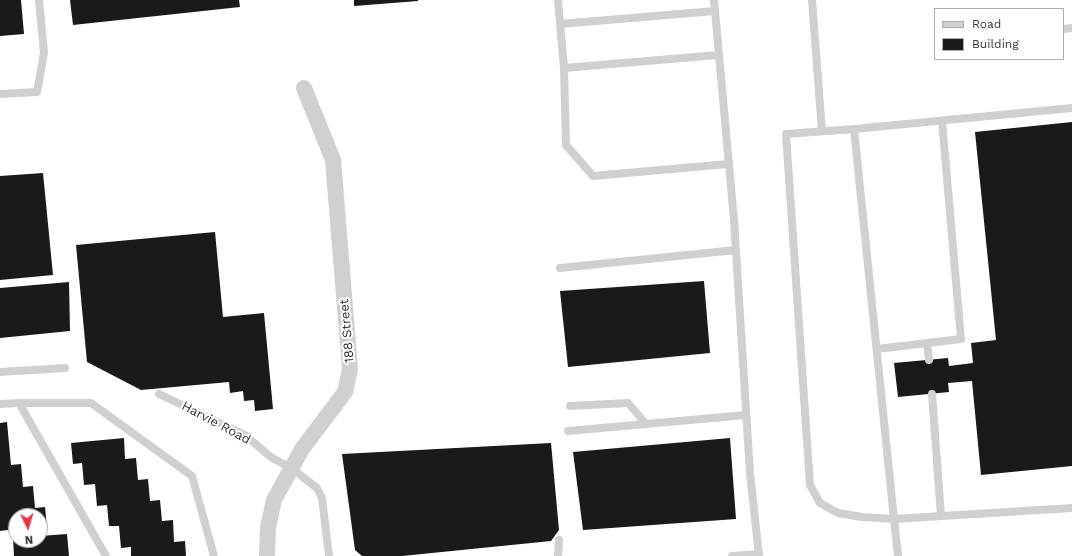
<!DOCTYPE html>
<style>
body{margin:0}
#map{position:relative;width:1072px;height:556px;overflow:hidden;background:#fff;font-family:"Work Sans",sans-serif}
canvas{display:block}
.legend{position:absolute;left:934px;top:8px;width:130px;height:52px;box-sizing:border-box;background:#fff;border:1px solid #adadad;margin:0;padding:5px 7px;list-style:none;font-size:12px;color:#333}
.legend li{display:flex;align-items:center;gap:8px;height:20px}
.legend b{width:20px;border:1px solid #adadad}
.north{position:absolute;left:8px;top:508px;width:40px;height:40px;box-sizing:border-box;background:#fff;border:1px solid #adadad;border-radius:50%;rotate:175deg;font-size:11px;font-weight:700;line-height:16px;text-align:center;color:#333}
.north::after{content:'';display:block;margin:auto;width:14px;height:18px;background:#e63946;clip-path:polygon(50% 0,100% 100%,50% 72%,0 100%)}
</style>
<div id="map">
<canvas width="1072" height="556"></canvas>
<ul class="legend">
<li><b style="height:5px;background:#d0d0d0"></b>Road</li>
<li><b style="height:11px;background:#1a1a1a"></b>Building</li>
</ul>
<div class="north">N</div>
</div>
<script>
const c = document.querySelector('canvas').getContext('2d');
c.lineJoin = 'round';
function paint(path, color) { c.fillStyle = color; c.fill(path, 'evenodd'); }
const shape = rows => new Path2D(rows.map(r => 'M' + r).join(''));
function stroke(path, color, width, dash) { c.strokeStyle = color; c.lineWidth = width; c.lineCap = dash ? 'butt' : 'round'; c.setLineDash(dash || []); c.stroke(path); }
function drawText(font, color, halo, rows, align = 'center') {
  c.font = font + ' "Work Sans",sans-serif'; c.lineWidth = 4; c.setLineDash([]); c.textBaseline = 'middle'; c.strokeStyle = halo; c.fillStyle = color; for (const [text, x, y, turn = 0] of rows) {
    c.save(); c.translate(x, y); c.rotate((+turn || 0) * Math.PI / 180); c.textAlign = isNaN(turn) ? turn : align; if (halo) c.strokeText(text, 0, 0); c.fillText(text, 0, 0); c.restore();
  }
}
paint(shape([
 [0,0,21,0,24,34,0,36],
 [70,0,239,0,240,7,73,25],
 [354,0,418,0,418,1,354,6],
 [1072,122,1072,466,981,475,972,381,948,383,949,392,898,397,894,363,948,358,949,366,973,363,971,343,996,340,975,132],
 [43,173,53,275,0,280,0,176],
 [215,232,223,317,264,313,273,409,255,411,254,400,244,401,243,391,230,393,229,382,141,390,87,362,76,245],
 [704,281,710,353,568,367,560,291],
 [69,282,70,331,0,338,0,288],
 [7,422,11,465,21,464,23,487,33,486,35,508,45,507,47,527,40,527,40,516,16,516,16,529,0,531,0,423],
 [124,438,125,459,136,458,138,480,148,479,150,501,160,500,162,521,173,520,174,542,185,541,186,556,131,556,131,547,121,548,119,526,109,526,107,505,97,506,95,484,84,485,82,463,73,464,71,443],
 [730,438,736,519,583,530,573,452],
 [551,443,559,530,551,541,402,556,362,556,355,550,342,454],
 [67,534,69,556,14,556,13,538,16,538,16,540,40,540,40,536]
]), '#1a1a1a');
stroke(shape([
 [558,0,564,68,566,145,593,176,728,164],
 [714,0,734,220,750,473,759,556],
 [812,0,822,131],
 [560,24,715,11],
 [1063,29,1072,28],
 [564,68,718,55],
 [0,94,37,92,44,53,39,0],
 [854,129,1072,108],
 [560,268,736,250],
 [927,343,929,360],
 [877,349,961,339,942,121],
 [0,372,65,368],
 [159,394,245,435,272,458,291,468,317,488,322,498,329,556],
 [932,394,941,516],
 [19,403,91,403,192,476,214,556],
 [0,404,19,403,106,556],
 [570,406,628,403,646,424],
 [568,431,746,415],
 [558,556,559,540],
 [732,556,759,554],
 [898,556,894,519,854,129,786,134,810,485,820,503,838,513,862,517,894,519,1072,508]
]), '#d0d0d0', 8);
stroke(shape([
 [267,556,268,527,274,500,302,449,345,392,350,369,333,160,304,88]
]), '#d0d0d0', 16);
drawText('13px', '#333', '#fff', [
 ["188 Street",347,331,-95],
 ["Harvie Road",216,423,28]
]);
</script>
